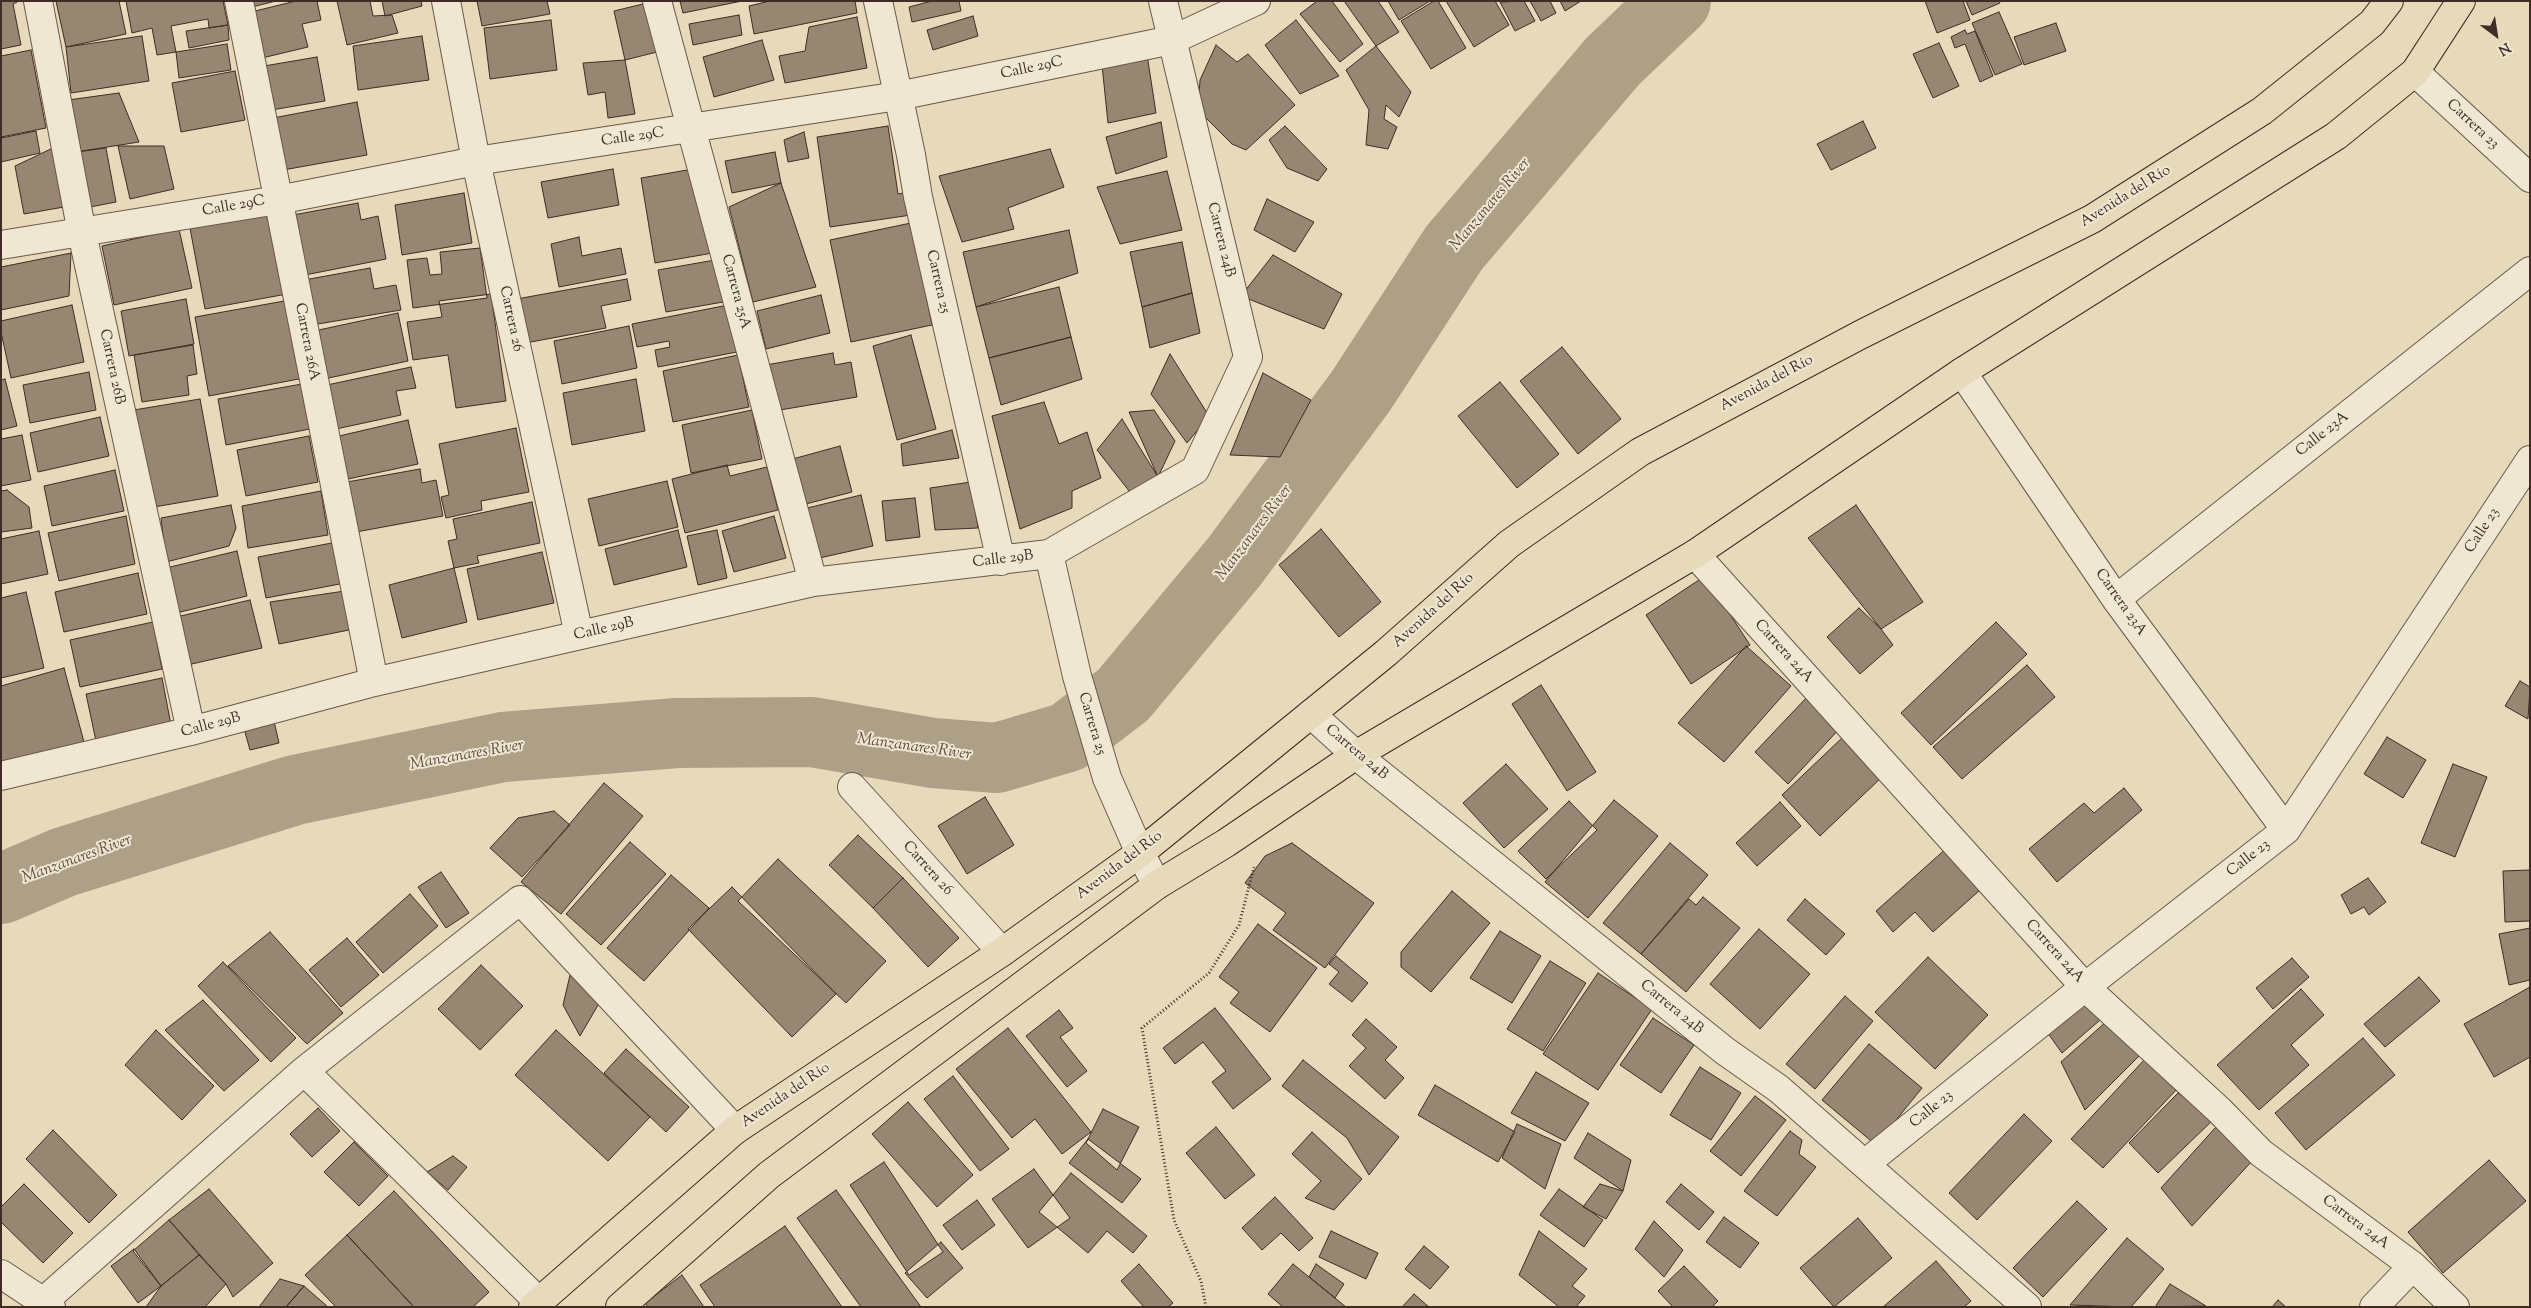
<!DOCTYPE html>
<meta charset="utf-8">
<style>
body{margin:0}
#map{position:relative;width:2531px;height:1308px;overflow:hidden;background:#e7daba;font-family:"Sorts Mill Goudy",serif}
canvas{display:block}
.frame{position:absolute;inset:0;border:2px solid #3f2c25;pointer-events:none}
.north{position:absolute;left:2471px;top:10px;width:50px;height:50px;-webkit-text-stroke:4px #efe7d2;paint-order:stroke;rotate:149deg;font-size:14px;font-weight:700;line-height:20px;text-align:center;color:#3f2c25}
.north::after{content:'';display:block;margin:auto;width:18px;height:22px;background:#3f2c25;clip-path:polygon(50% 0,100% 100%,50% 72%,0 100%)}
</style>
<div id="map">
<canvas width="2531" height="1308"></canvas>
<div class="frame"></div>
<div class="north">N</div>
</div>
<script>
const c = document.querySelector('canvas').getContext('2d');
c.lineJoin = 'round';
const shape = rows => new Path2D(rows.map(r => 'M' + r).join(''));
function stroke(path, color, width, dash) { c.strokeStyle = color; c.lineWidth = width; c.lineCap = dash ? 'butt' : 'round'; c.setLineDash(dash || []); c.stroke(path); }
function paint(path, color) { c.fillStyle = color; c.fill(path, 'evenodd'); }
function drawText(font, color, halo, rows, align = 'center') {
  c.font = font + ' "Sorts Mill Goudy",serif'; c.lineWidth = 4; c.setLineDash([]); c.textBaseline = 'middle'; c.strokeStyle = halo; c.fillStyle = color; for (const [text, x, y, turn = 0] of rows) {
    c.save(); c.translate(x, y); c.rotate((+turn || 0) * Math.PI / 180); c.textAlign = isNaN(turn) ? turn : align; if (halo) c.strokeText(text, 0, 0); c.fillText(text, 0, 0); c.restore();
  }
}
stroke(shape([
 [1,889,64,862,295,790,503,747,677,733,812,732,933,753,997,758,1068,737,1123,695,1234,562,1361,391,1454,248,1613,61,1676,1]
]), '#ae9f87', 70);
const building = shape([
 [1,1,19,1,13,4,21,45,1,49,1,1],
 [56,1,119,1,126,34,66,47,56,1],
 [126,1,223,1,228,25,209,28,208,19,171,26,176,52,157,55,152,28,132,33,126,1],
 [251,1,276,1,252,7,251,1],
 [296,1,317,1,321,20,302,24,308,47,262,58,251,12,296,1],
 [337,1,370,1,373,16,392,15,398,33,347,45,337,1],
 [382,1,421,1,422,6,385,16,382,1],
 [477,1,547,1,550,14,482,26,477,1],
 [680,1,742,1,683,13,680,1],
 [770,1,855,1,857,13,754,34,749,6,770,1],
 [932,1,959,1,961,11,912,22,909,7,932,1],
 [1317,1,1332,1,1363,44,1340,62,1300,14,1317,1],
 [1344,1,1378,1,1399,32,1376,46,1344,1],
 [1388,1,1430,1,1399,20,1388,1],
 [1434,1,1438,1,1466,48,1431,69,1401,21,1434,1],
 [1446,1,1495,1,1509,25,1474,47,1446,1],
 [1524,1,1535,21,1515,31,1500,2,1524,1],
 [1530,1,1550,1,1556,13,1541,21,1530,1],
 [1560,1,1581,1,1565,11,1560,1],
 [1925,1,1963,1,1970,20,1937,33,1925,1],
 [1966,1,1999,1,2000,3,1972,15,1966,1],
 [651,2,661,51,625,60,614,11,651,2],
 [1999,12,2022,64,1995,75,1972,23,1999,12],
 [739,15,742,35,693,45,689,24,739,15],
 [973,16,978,36,933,50,927,30,973,16],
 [857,17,867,68,785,83,779,56,805,51,809,27,857,17],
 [551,20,557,70,490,79,484,28,551,20],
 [1296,20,1339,76,1300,94,1265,45,1296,20],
 [2056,23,2066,51,2024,65,2014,37,2056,23],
 [228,25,229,40,189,48,186,31,228,25],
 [1965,30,1967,34,1975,31,1993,76,1980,82,1965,44,1955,48,1951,37,1965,30],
 [142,36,149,81,71,93,66,47,142,36],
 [422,36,429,80,358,90,353,46,422,36],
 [762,40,774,80,714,97,703,57,762,40],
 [1939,43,1959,86,1933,98,1913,54,1939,43],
 [227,44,231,70,179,78,176,52,227,44],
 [1216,45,1237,62,1248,54,1295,105,1246,150,1232,144,1198,110,1200,80,1216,45],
 [1376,46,1411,92,1399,117,1386,105,1384,119,1397,127,1388,149,1366,145,1369,110,1346,70,1376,46],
 [1146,48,1156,113,1108,123,1102,65,1146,48],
 [31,50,46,128,1,137,1,56,31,50],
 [317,57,325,101,271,110,264,66,317,57],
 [625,60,635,114,608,118,605,92,588,95,583,63,625,60],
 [235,71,245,120,181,132,172,83,235,71],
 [119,93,139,142,76,152,68,100,119,93],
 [357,102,367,155,283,170,273,118,357,102],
 [1863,121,1876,148,1831,170,1817,144,1863,121],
 [1161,122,1167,157,1116,174,1106,137,1161,122],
 [888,126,898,194,908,192,911,215,830,227,817,137,888,126],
 [1285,126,1327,169,1318,181,1287,168,1269,140,1285,126],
 [36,131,40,153,1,162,1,138,36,131],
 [804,132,809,158,788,162,784,140,804,132],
 [118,146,164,146,174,189,130,199,118,146],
 [55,147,64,207,24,214,15,166,55,147],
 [106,148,116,202,85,208,76,152,106,148],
 [1050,149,1064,187,1008,208,1014,229,962,242,939,176,1050,149],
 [775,152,781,183,732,193,725,161,775,152],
 [699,168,713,253,655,263,641,178,699,168],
 [613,169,619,205,548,218,541,182,613,169],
 [1167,171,1182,230,1120,244,1097,187,1167,171],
 [781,183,816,287,753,302,729,207,781,183],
 [464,193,472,243,402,255,395,205,464,193],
 [1267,199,1314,222,1295,252,1254,230,1267,199],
 [358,203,361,220,378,216,386,259,305,275,293,215,358,203],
 [271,212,287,294,205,309,190,228,271,212],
 [911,223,932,325,851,342,830,240,911,223],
 [179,229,192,288,114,305,102,246,179,229],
 [1069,230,1078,273,976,307,963,252,1069,230],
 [579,237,582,256,621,248,626,274,559,287,551,244,579,237],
 [1182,242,1192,293,1142,307,1130,252,1182,242],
 [480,248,487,298,413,308,407,260,427,258,430,275,442,274,440,252,480,248],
 [71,253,69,296,1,310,1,267,71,253],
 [1273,255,1342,294,1324,329,1241,296,1273,255],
 [715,260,723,302,666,312,658,270,715,260],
 [370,268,374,289,396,285,401,310,312,325,304,280,370,268],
 [627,279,631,300,601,306,606,328,520,344,511,300,627,279],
 [1059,287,1071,337,989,358,976,307,1059,287],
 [1192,293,1200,333,1150,348,1142,307,1192,293],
 [491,294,506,401,456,408,448,355,413,360,407,322,442,317,439,301,491,294],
 [821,295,830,333,766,349,757,311,821,295],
 [186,299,194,344,129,356,121,311,186,299],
 [290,300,304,378,209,396,195,317,290,300],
 [72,305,84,362,11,378,1,332,1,321,72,305],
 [728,305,737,352,658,367,655,350,670,347,669,341,637,347,632,324,728,305],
 [398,313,408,361,324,379,314,331,398,313],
 [629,326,637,368,562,384,554,341,629,326],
 [911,335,936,429,897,440,873,346,911,335],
 [1071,337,1082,379,1001,405,989,358,1071,337],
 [193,345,197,374,187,376,189,395,142,402,134,355,193,345],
 [1562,347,1621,419,1578,454,1520,381,1562,347],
 [833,353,835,365,851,362,857,397,774,411,766,365,833,353],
 [1170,354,1209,416,1187,443,1151,394,1170,354],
 [738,355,749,407,673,422,663,371,738,355],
 [411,367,416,388,396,391,401,415,336,429,327,385,411,367],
 [89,372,96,410,30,423,23,385,89,372],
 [1263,373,1311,400,1280,457,1230,455,1263,373],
 [5,379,17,426,1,430,1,380,5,379],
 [636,379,645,431,572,445,563,393,636,379],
 [1500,382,1559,454,1517,488,1458,416,1500,382],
 [302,384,310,429,226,445,218,399,302,384],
 [200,399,218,496,154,507,134,410,200,399],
 [1044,402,1059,444,1087,432,1101,478,1072,491,1072,508,1020,529,992,416,1044,402],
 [752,410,762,459,691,473,682,425,752,410],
 [1154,410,1175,441,1158,477,1129,412,1154,410],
 [100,417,109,456,38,472,30,433,100,417],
 [1122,419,1158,477,1137,501,1097,450,1122,419],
 [408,420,418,464,348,479,339,436,408,420],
 [516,428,529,492,481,501,482,510,446,518,441,497,449,495,439,444,516,428],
 [952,430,959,458,903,466,901,444,952,430],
 [22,435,31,480,1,486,1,439,22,435],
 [309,436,318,482,246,496,237,450,309,436],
 [840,446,852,492,802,505,789,460,840,446],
 [727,465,730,476,767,467,778,510,685,533,672,479,727,465],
 [420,469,422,483,436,480,443,516,356,532,347,482,420,469],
 [115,470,124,511,52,526,44,486,115,470],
 [667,481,678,527,599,546,588,499,667,481],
 [971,482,978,528,935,530,930,488,971,482],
 [7,490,29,507,32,528,1,532,1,491,7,490],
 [321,491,328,535,248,548,242,506,321,491],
 [861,495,873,546,815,559,803,509,861,495],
 [915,498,920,537,886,541,882,501,915,498],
 [532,502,540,543,477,556,479,563,454,568,448,541,457,539,453,519,532,502],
 [231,505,236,528,229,546,166,562,161,518,231,505],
 [1856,505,1923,602,1881,629,1808,538,1856,505],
 [126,516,135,564,59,581,48,533,126,516],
 [774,516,786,558,734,572,722,531,774,516],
 [1321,529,1381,602,1339,637,1279,565,1321,529],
 [678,530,687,567,614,585,605,549,678,530],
 [717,530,727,578,698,585,687,536,717,530],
 [39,531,48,574,1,584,1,539,39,531],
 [337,542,345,583,266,598,258,557,337,542],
 [237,551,247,596,176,613,166,568,237,551],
 [542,552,554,603,478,620,467,569,542,552],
 [454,568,467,622,402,638,389,585,454,568],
 [138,573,147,614,64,632,55,592,138,573],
 [1705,576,1750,645,1691,684,1646,615,1705,576],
 [345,591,349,630,279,644,270,602,345,591],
 [26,592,44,668,1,678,1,598,26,592],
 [250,600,262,648,183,666,172,618,250,600],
 [1859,608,1881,629,1893,645,1860,674,1827,637,1859,608],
 [153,622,162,669,80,687,70,640,153,622],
 [1996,622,2027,654,1931,745,1901,713,1996,622],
 [1746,646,1791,686,1724,762,1678,723,1746,646],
 [2027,665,2055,697,1962,779,1933,747,2027,665],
 [64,668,84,742,1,765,1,686,64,668],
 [162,678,171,725,96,741,86,694,162,678],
 [2520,681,2530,687,2528,719,2505,706,2520,681],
 [1541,685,1596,772,1567,791,1512,704,1541,685],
 [1809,695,1842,726,1788,784,1755,752,1809,695],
 [273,717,279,743,250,750,243,725,273,717],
 [1843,737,1882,777,1820,836,1782,795,1843,737],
 [2387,737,2426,760,2403,798,2364,774,2387,737],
 [1506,764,1548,809,1504,848,1463,803,1506,764],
 [2453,764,2487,777,2455,857,2421,843,2453,764],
 [604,783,643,816,561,914,521,882,604,783],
 [2124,788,2142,810,2057,882,2029,849,2084,803,2094,813,2124,788],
 [985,797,1014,845,967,874,938,826,985,797],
 [1614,800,1658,836,1588,918,1545,882,1614,800],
 [1569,801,1597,830,1546,879,1518,851,1569,801],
 [1780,802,1801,826,1757,866,1736,843,1780,802],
 [554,811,570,825,522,877,490,848,518,818,554,811],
 [858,835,903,878,873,908,829,865,858,835],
 [630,842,666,874,601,945,566,914,630,842],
 [1292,843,1374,903,1325,968,1273,930,1286,913,1245,883,1265,856,1292,843],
 [1670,843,1708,875,1641,954,1603,923,1670,843],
 [1948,847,1980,890,1933,932,1915,912,1893,932,1876,911,1948,847],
 [778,859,886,961,846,1003,738,901,778,859],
 [2530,870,2530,921,2505,922,2503,871,2530,870],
 [441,872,469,913,446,928,418,887,441,872],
 [671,875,709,908,644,981,607,948,671,875],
 [903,878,959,938,928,967,873,908,903,878],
 [2368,878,2386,902,2369,915,2364,907,2351,914,2341,895,2368,878],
 [732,887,836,994,792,1037,688,929,732,887],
 [1452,891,1490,923,1431,992,1401,967,1401,952,1452,891],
 [410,894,438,926,383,973,356,942,410,894],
 [1703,897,1740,928,1686,992,1641,954,1689,899,1696,905,1703,897],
 [1805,899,1845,934,1826,955,1787,920,1805,899],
 [1258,924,1317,968,1270,1032,1230,1003,1239,992,1219,977,1258,924],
 [2530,928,2530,980,2509,985,2499,934,2530,928],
 [1759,929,1810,974,1760,1029,1710,984,1759,929],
 [1500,931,1541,956,1512,1003,1470,978,1500,931],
 [270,932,343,1013,307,1044,228,966,270,932],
 [347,938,379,975,341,1007,309,970,347,938],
 [1336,956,1368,983,1352,1002,1329,984,1339,972,1329,964,1336,956],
 [1928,957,1988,1015,1935,1069,1875,1012,1928,957],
 [2292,958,2309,977,2273,1009,2256,988,2292,958],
 [1550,961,1586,983,1543,1051,1507,1029,1550,961],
 [223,962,296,1038,271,1062,198,986,223,962],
 [481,965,523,1006,480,1050,438,1009,481,965],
 [571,971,601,1000,580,1036,563,1005,571,971],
 [1598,973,1652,1009,1598,1090,1543,1054,1598,973],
 [2419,977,2440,1001,2385,1047,2364,1024,2419,977],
 [2530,987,2530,1057,2494,1077,2464,1024,2530,987],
 [2301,989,2324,1015,2291,1045,2309,1065,2259,1110,2217,1065,2301,989],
 [1845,996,1873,1021,1815,1089,1786,1064,1845,996],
 [203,1000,259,1060,224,1091,165,1030,203,1000],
 [2084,1004,2100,1020,2062,1053,2047,1032,2084,1004],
 [1215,1008,1271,1079,1233,1109,1212,1082,1226,1071,1203,1042,1175,1064,1163,1048,1215,1008],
 [1059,1010,1073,1028,1060,1037,1087,1071,1067,1087,1026,1036,1059,1010],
 [1653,1018,1694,1045,1661,1093,1620,1065,1653,1018],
 [1366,1019,1397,1047,1385,1060,1404,1078,1385,1099,1349,1066,1366,1048,1352,1035,1366,1019],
 [2107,1021,2139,1056,2085,1110,2061,1062,2107,1021],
 [1008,1028,1091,1132,1062,1154,1035,1119,1012,1138,956,1069,1008,1028],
 [156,1030,214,1086,182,1120,125,1065,156,1030],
 [556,1030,650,1117,608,1161,515,1075,556,1030],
 [2363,1038,2395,1075,2306,1150,2275,1113,2363,1038],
 [1869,1044,1922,1088,1876,1145,1822,1100,1869,1044],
 [626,1049,689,1107,666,1132,604,1073,626,1049],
 [2145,1059,2177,1089,2103,1168,2071,1139,2145,1059],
 [1303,1060,1399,1137,1369,1175,1347,1138,1282,1086,1303,1060],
 [1700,1067,1741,1093,1711,1140,1670,1115,1700,1067],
 [1536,1072,1589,1103,1565,1141,1511,1113,1536,1072],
 [953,1076,1009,1149,980,1171,924,1099,953,1076],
 [1435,1085,1515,1132,1498,1162,1418,1115,1435,1085],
 [2178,1093,2214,1119,2158,1173,2129,1143,2178,1093],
 [1755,1096,1786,1120,1741,1176,1710,1151,1755,1096],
 [908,1102,973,1175,937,1207,872,1134,908,1102],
 [318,1108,340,1131,312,1157,290,1134,318,1108],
 [1103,1109,1139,1127,1117,1170,1086,1143,1103,1109],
 [2024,1114,2052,1141,1977,1220,1949,1193,2024,1114],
 [1517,1124,1561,1144,1545,1189,1502,1158,1517,1124],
 [1216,1127,1255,1175,1225,1199,1186,1153,1216,1127],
 [2216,1127,2253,1160,2192,1226,2161,1188,2216,1127],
 [53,1130,117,1195,89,1223,26,1159,53,1130],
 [1790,1131,1802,1140,1799,1154,1816,1167,1777,1216,1744,1191,1790,1131],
 [1312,1132,1362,1179,1334,1210,1305,1198,1321,1181,1292,1154,1312,1132],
 [1588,1133,1631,1160,1623,1191,1574,1158,1588,1133],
 [1088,1139,1141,1179,1122,1203,1069,1163,1088,1139],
 [354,1142,388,1176,359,1206,324,1172,354,1142],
 [453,1156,467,1167,448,1190,427,1172,453,1156],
 [2489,1160,2526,1201,2443,1273,2408,1232,2489,1160],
 [884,1162,943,1252,909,1275,850,1185,884,1162],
 [1034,1169,1070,1218,1028,1248,992,1199,1034,1169],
 [1071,1173,1147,1236,1133,1253,1107,1231,1088,1253,1039,1212,1071,1173],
 [24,1184,73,1233,43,1263,1,1222,1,1207,24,1184],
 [1600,1184,1623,1191,1606,1219,1583,1207,1600,1184],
 [1681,1184,1714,1212,1699,1230,1666,1202,1681,1184],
 [209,1189,273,1263,233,1297,226,1284,169,1220,209,1189],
 [1559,1189,1603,1220,1584,1247,1540,1215,1559,1189],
 [836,1190,921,1307,861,1307,797,1218,836,1190],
 [394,1191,489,1292,473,1307,414,1307,347,1235,394,1191],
 [1275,1197,1313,1238,1299,1251,1281,1233,1262,1250,1242,1228,1275,1197],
 [977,1200,995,1225,962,1250,943,1225,977,1200],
 [2077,1201,2107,1229,2043,1297,2013,1268,2077,1201],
 [1724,1217,1759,1243,1740,1268,1706,1242,1724,1217],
 [1858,1218,1892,1258,1834,1307,1800,1268,1858,1218],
 [169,1220,199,1255,161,1286,133,1251,169,1220],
 [1654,1221,1683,1250,1664,1277,1635,1249,1654,1221],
 [785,1226,842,1307,715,1307,700,1285,785,1226],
 [1331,1231,1378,1253,1366,1279,1319,1257,1331,1231],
 [1539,1231,1587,1269,1572,1286,1585,1296,1576,1307,1559,1307,1519,1275,1539,1231],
 [347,1235,414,1307,336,1307,305,1275,347,1235],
 [2127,1238,2164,1269,2131,1307,2070,1305,2127,1238],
 [941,1242,963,1268,927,1298,905,1273,941,1242],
 [1424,1246,1449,1267,1430,1289,1405,1269,1424,1246],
 [134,1249,161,1286,138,1303,111,1266,134,1249],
 [199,1255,226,1284,205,1307,146,1307,161,1286,199,1255],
 [1936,1261,1971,1301,1964,1307,1883,1307,1936,1261],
 [1139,1264,1173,1303,1168,1307,1144,1307,1121,1281,1139,1264],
 [1293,1264,1335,1298,1346,1307,1283,1307,1268,1294,1293,1264],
 [1316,1264,1344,1284,1335,1298,1309,1277,1316,1264],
 [1684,1266,1718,1301,1712,1307,1673,1307,1658,1291,1684,1266],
 [682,1275,704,1307,648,1307,645,1303,682,1275],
 [280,1279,304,1286,286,1307,259,1307,280,1279],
 [2170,1284,2206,1306,2155,1307,2170,1284],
 [304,1286,328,1307,286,1307,304,1286],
 [1414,1294,1429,1307,1402,1307,1414,1294],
 [2278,1300,2286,1307,2272,1307,2278,1300]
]);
paint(building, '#968672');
stroke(building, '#3f2c25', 1);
const minor = shape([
 [38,1,82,233,191,731],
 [239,1,374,682],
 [446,1,476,161,579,635],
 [657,1,813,582],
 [878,1,911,155,918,197,1001,561],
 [2415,72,2530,178],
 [1,245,278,200,476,161,898,96,1172,40,1256,1],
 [1962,372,2116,599,2286,830],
 [1049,554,1077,676,1107,778,1140,853,1157,885],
 [1695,554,2085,987,2219,1110,2261,1153,2413,1266,2455,1307],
 [2116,599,2530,271],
 [1311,714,1356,755,1725,1051,1779,1089,2027,1307],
 [1,776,191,731,374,682,813,582,1049,554,1195,470,1248,357,1163,1],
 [852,787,1002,952],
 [304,1071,539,1302],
 [1866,1163,2085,987,2286,830,2530,460],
 [1,1274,51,1307],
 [44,1301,304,1071,520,900,735,1130],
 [2374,1307,2413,1266]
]);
const major = shape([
 [533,1307,735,1130,1002,952,1140,853,1386,653,1509,544,1640,452,1860,335,2092,219,2262,111,2372,23,2389,1],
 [620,1307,769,1175,1157,885,1226,843,1356,755,1695,554,1962,372,2336,136,2415,72,2461,1]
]);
stroke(minor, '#69584a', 30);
stroke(major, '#3f2c25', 30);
stroke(shape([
 [1206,1307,1201,1281,1174,1220,1142,1028,1209,973,1239,925,1254,867]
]), '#3f2c25', 3, [1, 2.5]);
stroke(minor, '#efe7d2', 28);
stroke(major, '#e7daba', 28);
drawText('15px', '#3f2c25', '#efe7d2', [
 ["Calle 29C",1032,69,-12],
 ["Carrera 23",2472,125,43],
 ["Calle 29C",633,138,-8],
 ["Avenida del Río",2126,197,-32],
 ["Calle 29C",234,207,-10],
 ["Carrera 24B",1220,240,76],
 ["Carrera 25",937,282,77],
 ["Carrera 25A",735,292,75],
 ["Carrera 26",510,319,78],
 ["Carrera 26A",306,342,79],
 ["Carrera 26B",111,367,78],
 ["Avenida del Río",1767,384,-28],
 ["Calle 23A",2323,435,-38],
 ["Calle 23",2483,531,-57],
 ["Calle 29B",1003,560,-7],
 ["Carrera 23A",2120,603,55],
 ["Avenida del Río",1434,611,-42],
 ["Calle 29B",604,630,-13],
 ["Carrera 24A",1783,652,48],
 ["Carrera 25",1091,724,73],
 ["Calle 29B",211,726,-15],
 ["Carrera 24B",1356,753,40],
 ["Calle 23",2249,859,-38],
 ["Avenida del Río",1120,866,-37],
 ["Carrera 26",927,869,48],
 ["Carrera 24A",2054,952,48],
 ["Carrera 24B",1671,1008,39],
 ["Avenida del Río",786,1096,-34],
 ["Calle 23",1932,1110,-39],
 ["Carrera 24A",2355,1223,37]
]);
drawText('italic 16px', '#5b493e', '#efe7d2', [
 ["Manzanares River",1491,205,-50],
 ["Manzanares River",1255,533,-53],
 ["Manzanares River",914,748,8],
 ["Manzanares River",467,756,-10],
 ["Manzanares River",77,860,-20]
]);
</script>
